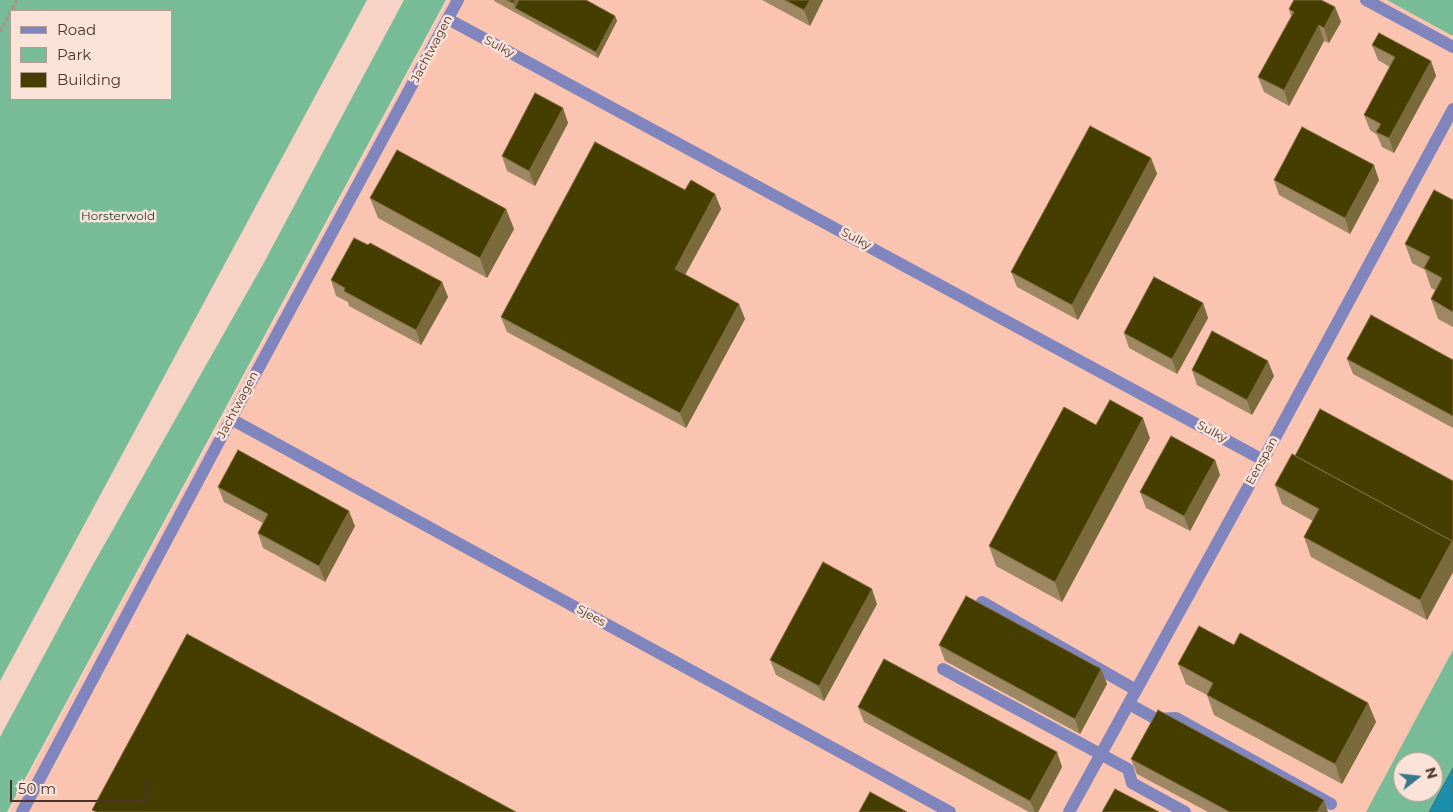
<!DOCTYPE html>
<style>
body{margin:0}
#map{position:relative;width:1453px;height:812px;overflow:hidden;background:#f7d3c6;font-family:Montserrat,sans-serif}
canvas{display:block}
.legend{position:absolute;left:10px;top:10px;width:162px;height:90px;box-sizing:border-box;background:#fce3da;border:1px solid #b59d94;margin:0;padding:6px 9px;list-style:none;font-size:15px;color:#4b342b}
.legend li{display:flex;align-items:center;gap:10px;height:25px}
.legend b{width:25px;border:1px solid #b59d94}
.north{position:absolute;left:1393px;top:752px;width:50px;height:50px;box-sizing:border-box;background:#fce3da;border:1px solid #b59d94;border-radius:50%;rotate:74deg;font-size:14px;font-weight:700;line-height:20px;text-align:center;color:#4b342b}
.north::after{content:'';display:block;margin:auto;width:18px;height:22px;background:#38788b;clip-path:polygon(50% 0,100% 100%,50% 72%,0 100%)}
.scale{position:absolute;left:10px;top:780px;width:138px;height:22px;box-sizing:border-box;border:2px solid #4b342b;border-top:0;padding-left:6px;font-size:15px;line-height:18px;white-space:nowrap;color:#4b342b;-webkit-text-stroke:4px #fce3da;paint-order:stroke}
</style>
<div id="map">
<canvas width="1453" height="812"></canvas>
<ul class="legend">
<li><b style="height:6px;background:#8085be"></b>Road</li>
<li><b style="height:14px;background:#78bb97"></b>Park</li>
<li><b style="height:14px;background:#463d00"></b>Building</li>
</ul>
<div class="north">N</div>
<div class="scale">50 m</div>
</div>
<script>
const c = document.querySelector('canvas').getContext('2d');
c.lineJoin = 'round';
function paint(path, color) { c.fillStyle = color; c.fill(path, 'evenodd'); }
const shape = rows => new Path2D(rows.map(r => 'M' + r).join(''));
function stroke(path, color, width, dash) { c.strokeStyle = color; c.lineWidth = width; c.lineCap = dash ? 'butt' : 'round'; c.setLineDash(dash || []); c.stroke(path); }
function drawText(font, color, halo, rows, align = 'center') {
  c.font = font + ' Montserrat,sans-serif'; c.lineWidth = 5; c.setLineDash([]); c.textBaseline = 'middle'; c.strokeStyle = halo; c.fillStyle = color; for (const [text, x, y, turn = 0] of rows) {
    c.save(); c.translate(x, y); c.rotate((+turn || 0) * Math.PI / 180); c.textAlign = isNaN(turn) ? turn : align; if (halo) c.strokeText(text, 0, 0); c.fillText(text, 0, 0); c.restore();
  }
}
paint(shape([
 [448,0,1438,0,1453,8,1453,737,1433,762,1403,762,1403,792,1413,812,9,812]
]), '#fac4b1');
paint(shape([
 [0,0,367,0,0,681],
 [171,11,171,99,11,99,11,11],
 [404,0,446,0,7,812,0,812,0,737,90,570,261,268],
 [1387,0,1453,0,1453,35,1451,35],
 [1453,650,1453,768,1429,812,1366,812],
 [1403,762,1433,762,1433,792,1403,792]
]), '#78bb97');
const water = shape([
 [1453,768,1453,812,1429,812,1453,768]
]);
paint(water, '#1c8eaa');
stroke(water, '#2a7384', 1);
stroke(shape([
 [0,32,17,0]
]), '#ae9084', 3, [4, 2.5]);
stroke(shape([
 [1366,0,1453,47],
 [448,19,1263,460],
 [231,419,950,812],
 [982,602,1136,690],
 [943,669,1128,769,1132,783,1185,812],
 [1129,704,1156,719,1176,718,1331,804],
 [22,812,231,419,458,0],
 [1069,812,1263,460,1453,109]
]), '#8085be', 12);
paint(shape([
 [494,0,586,0,615,16,617,21,598,58,494,1],
 [762,0,823,0,810,26],
 [1335,7,1341,22,1329,43,1324,41,1289,106,1264,92,1258,77,1291,16,1289,9],
 [1372,45,1431,61,1436,76,1394,153,1382,147,1377,135,1370,130,1364,115,1390,67,1378,60],
 [563,108,568,123,535,186,507,171,502,156],
 [1151,158,1157,174,1078,320,1017,287,1011,272],
 [1274,180,1379,180,1350,234,1279,195],
 [685,190,715,194,721,209,685,275,739,304,745,319,686,428,507,332,501,317],
 [370,198,506,209,514,229,487,278,378,218],
 [1453,200,1453,327,1438,319,1431,299,1435,290,1431,288,1425,270,1412,263,1405,244],
 [368,245,442,282,448,297,421,345,349,306,348,302,336,296,331,280],
 [1203,303,1208,318,1177,374,1129,348,1124,333],
 [1347,359,1453,360,1453,428,1353,374],
 [1192,370,1274,376,1252,415,1197,385],
 [1096,425,1150,438,1062,602,996,566,989,546],
 [1295,456,1453,481,1453,572,1427,620,1311,557,1304,537,1313,521,1282,504,1275,485],
 [1215,460,1220,475,1190,531,1146,508,1140,492],
 [218,487,355,526,325,582,263,548,258,533,263,523,224,502],
 [877,604,824,701,776,675,770,660],
 [939,645,1101,669,1107,684,1080,734,945,661],
 [1234,645,1368,703,1376,722,1342,784,1214,715,1207,695,1186,684,1178,664],
 [858,707,1057,752,1062,767,1038,812,1029,812,864,722],
 [1131,759,1328,812,1208,812,1137,774]
]), '#9e8863');
paint(shape([
 [515,0,524,0,515,8,513,3],
 [810,0,823,0,810,26,804,10],
 [1335,7,1341,22,1329,43,1324,28],
 [615,16,617,21,598,58,596,52],
 [1319,25,1324,41,1289,106,1284,90],
 [1431,61,1436,76,1394,153,1389,138],
 [563,108,568,123,535,186,529,171],
 [1151,158,1157,174,1078,320,1072,305],
 [1374,165,1379,180,1350,234,1345,218],
 [715,194,721,209,680,284,675,269],
 [506,209,514,229,487,278,480,258],
 [442,282,448,297,421,345,416,330],
 [1203,303,1208,318,1177,374,1172,359],
 [739,304,745,319,686,428,680,413],
 [1268,361,1274,376,1252,415,1247,400],
 [1143,418,1150,438,1062,602,1055,582],
 [1215,460,1220,475,1190,531,1184,516],
 [349,511,355,526,325,582,319,566],
 [1452,541,1453,544,1453,572,1427,620,1420,600],
 [872,589,877,604,824,701,819,686],
 [1101,669,1107,684,1080,734,1075,719],
 [1368,703,1376,722,1342,784,1335,764],
 [1057,752,1062,767,1038,812,1035,812,1030,801],
 [1324,800,1328,812,1317,812]
]), '#7b6a3b');
const building = shape([
 [507,0,515,0,513,3,507,0],
 [519,0,586,0,615,16,596,52,515,8,519,0],
 [785,0,810,0,804,10,785,0],
 [1294,0,1321,0,1335,7,1324,28,1319,25,1284,90,1258,77,1294,12,1289,9,1294,0],
 [1379,33,1431,61,1389,138,1376,132,1381,124,1364,115,1395,57,1372,45,1379,33],
 [535,93,563,108,529,171,502,156,535,93],
 [1090,126,1151,158,1072,305,1011,272,1090,126],
 [1302,127,1374,165,1345,218,1274,180,1302,127],
 [595,142,685,190,691,180,715,194,675,269,739,304,680,413,501,317,595,142],
 [397,150,506,209,480,258,370,198,397,150],
 [1434,190,1453,200,1453,312,1431,299,1442,278,1424,268,1430,257,1405,244,1434,190],
 [354,238,368,245,370,243,442,282,416,330,344,291,345,288,331,280,354,238],
 [1154,277,1203,303,1172,359,1124,333,1154,277],
 [1371,315,1453,360,1453,416,1347,359,1371,315],
 [1212,331,1268,361,1247,400,1192,370,1212,331],
 [1110,400,1143,418,1055,582,989,546,1064,407,1096,425,1110,400],
 [1320,409,1453,481,1453,544,1452,541,1295,456,1320,409],
 [1171,436,1215,460,1184,516,1140,492,1171,436],
 [238,450,349,511,319,566,258,533,268,514,218,487,238,450],
 [1292,454,1452,541,1420,600,1304,537,1319,509,1275,485,1292,454],
 [823,562,872,589,819,686,770,660,823,562],
 [966,596,1101,669,1075,719,939,645,966,596],
 [1199,626,1234,645,1240,633,1368,703,1335,764,1207,695,1213,683,1178,664,1199,626],
 [187,634,516,812,97,812,92,810,187,634],
 [884,659,1057,752,1030,801,858,707,884,659],
 [1158,710,1324,800,1317,812,1230,812,1131,759,1158,710],
 [1115,789,1159,812,1102,812,1115,789],
 [870,792,907,812,859,812,870,792]
]);
paint(building, '#463d00');
stroke(building, '#7b6a3b', 1);
drawText('12px', '#4b342b', '#fce3da', [
 ["Sulky",499,47,28],
 ["Jachtwagen",432,49,-62],
 ["Sulky",856,239,28],
 ["Jachtwagen",238,405,-62],
 ["Sulky",1212,432,28],
 ["Eenspan",1262,461,-61],
 ["Sjees",591,616,29]
]);
drawText('12px', '#0d3c27', '#fce3da', [
 ["Horsterwold",118,216]
]);
</script>
